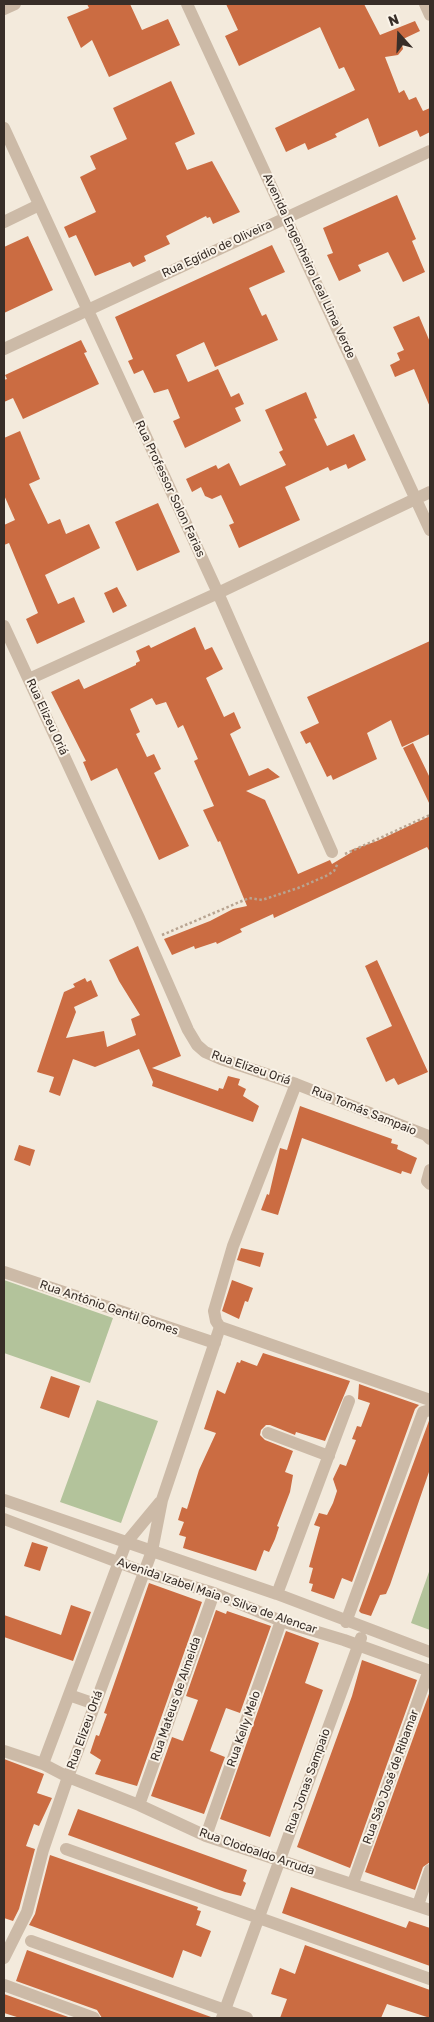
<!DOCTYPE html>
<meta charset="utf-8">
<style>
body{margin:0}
#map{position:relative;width:434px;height:2022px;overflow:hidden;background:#f3eadc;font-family:Rubik,sans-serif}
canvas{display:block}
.frame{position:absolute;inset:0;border:5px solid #382e28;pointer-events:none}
.north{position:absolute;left:374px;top:10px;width:50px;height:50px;-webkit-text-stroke:4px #faf3e8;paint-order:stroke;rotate:340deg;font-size:14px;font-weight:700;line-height:20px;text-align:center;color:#382e28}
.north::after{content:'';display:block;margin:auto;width:18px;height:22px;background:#382e28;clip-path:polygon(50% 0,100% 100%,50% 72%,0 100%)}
</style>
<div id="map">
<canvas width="434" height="2022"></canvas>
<div class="frame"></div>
<div class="north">N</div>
</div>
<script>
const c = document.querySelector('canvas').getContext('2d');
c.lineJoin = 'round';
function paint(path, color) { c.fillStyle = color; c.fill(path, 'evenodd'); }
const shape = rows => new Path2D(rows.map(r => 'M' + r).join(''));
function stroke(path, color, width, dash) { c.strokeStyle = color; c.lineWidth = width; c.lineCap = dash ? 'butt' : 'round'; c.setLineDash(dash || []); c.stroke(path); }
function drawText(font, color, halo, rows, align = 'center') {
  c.font = font + ' Rubik,sans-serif'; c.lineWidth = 4; c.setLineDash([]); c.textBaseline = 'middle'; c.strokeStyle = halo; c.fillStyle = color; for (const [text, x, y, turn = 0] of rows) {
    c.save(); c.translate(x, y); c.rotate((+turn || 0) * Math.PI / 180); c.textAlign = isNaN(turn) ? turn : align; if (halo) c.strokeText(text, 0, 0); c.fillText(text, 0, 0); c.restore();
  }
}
paint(shape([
 [4,1280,113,1318,90,1383,4,1353],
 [97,1400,158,1421,121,1523,60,1502],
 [430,1569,430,1630,411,1623]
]), '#b3c39b');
paint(shape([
 [87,4,130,4,142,30,168,19,180,45,109,77,92,40,81,48,67,17,89,8],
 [226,4,364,4,380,35,415,21,420,31,401,40,403,49,398,55,385,57,399,93,404,90,409,100,416,97,423,111,430,108,430,132,420,137,417,130,379,147,368,118,335,134,337,137,308,150,305,143,286,152,275,128,355,90,344,67,339,69,320,27,239,66,225,36,238,30],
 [171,81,195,134,175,143,187,170,212,161,240,212,213,224,210,217,207,218,206,216,166,236,170,244,144,256,146,261,133,267,130,262,95,276,76,235,69,238,64,227,96,212,80,177,96,169,90,156,127,139,113,108],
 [397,195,416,239,412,241,425,272,403,282,388,252,358,265,361,271,339,281,327,255,333,253,323,228],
 [28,236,53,290,4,313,4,247],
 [272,245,285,272,249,288,262,316,266,314,278,340,215,367,204,342,176,355,188,382,218,369,231,397,239,393,244,404,235,408,241,421,185,448,173,421,180,418,168,389,154,393,143,370,134,374,128,361,133,359,115,317],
 [419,316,430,342,430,407,414,369,395,377,390,365,400,360,397,353,404,350,393,327],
 [81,340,87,352,84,353,99,384,23,419,13,398,4,402,4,380,7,379,5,375],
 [306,392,317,418,314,419,327,446,354,434,366,460,348,469,346,464,330,471,328,467,285,487,300,520,239,548,229,525,234,523,221,495,212,499,205,496,201,487,192,492,186,479,216,465,218,469,229,463,240,486,286,465,279,452,283,450,265,410],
 [20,431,40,479,29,484,48,524,60,519,66,534,89,524,100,548,45,575,58,604,74,597,85,622,37,644,26,619,38,613,9,543,4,545,4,525,15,520,4,495,4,438],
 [158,503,180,552,137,571,115,522],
 [117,587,127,606,113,613,104,593],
 [195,627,205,650,212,647,223,669,206,678,224,717,234,712,241,728,230,734,249,776,268,768,280,777,246,791,265,800,298,874,330,860,332,864,352,852,351,850,377,841,430,816,430,852,427,847,274,918,273,914,240,929,242,932,217,944,216,942,195,949,194,946,172,955,164,939,210,921,233,909,247,906,220,841,218,842,203,810,214,806,194,761,198,759,183,725,178,728,166,702,156,705,152,698,130,709,140,732,136,734,147,757,154,754,161,769,154,773,189,846,159,860,117,768,91,781,83,762,86,761,51,692,79,679,84,689,136,665,136,663,140,661,136,651,149,645,151,648],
 [430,641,430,734,402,747,391,720,367,733,377,759,333,780,331,775,327,777,310,742,306,744,300,732,319,723,307,697],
 [413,743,430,778,430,805,403,748],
 [138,946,181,1056,152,1068,218,1091,219,1088,223,1089,228,1076,240,1079,238,1085,246,1089,243,1096,259,1106,253,1122,152,1086,153,1082,139,1049,95,1067,73,1059,60,1096,49,1092,54,1077,37,1072,64,992,75,987,73,984,85,978,87,982,91,980,98,996,74,1007,76,1012,66,1038,104,1031,107,1047,136,1035,131,1019,140,1015,119,981,109,960],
 [377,960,428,1072,398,1085,394,1078,386,1082,366,1038,392,1026,365,966],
 [300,1106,392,1139,391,1143,398,1145,397,1149,417,1158,411,1174,402,1171,401,1174,302,1138,278,1215,261,1210,267,1194,269,1195,280,1148,287,1150],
 [19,1145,35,1150,30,1166,14,1160],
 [241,1248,264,1253,260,1267,237,1260],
 [232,1280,253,1288,248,1302,245,1301,239,1319,222,1311],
 [263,1353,350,1381,325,1441,296,1432,295,1435,270,1425,266,1425,261,1430,260,1435,265,1440,293,1451,285,1472,293,1475,290,1492,277,1526,279,1527,275,1539,269,1552,264,1550,256,1571,183,1548,186,1537,179,1535,184,1522,178,1520,182,1507,187,1509,199,1470,216,1433,204,1429,217,1390,225,1394,237,1362,240,1363,241,1360,257,1366],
 [51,1376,80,1386,69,1418,40,1408],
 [359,1384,419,1405,415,1409,352,1582,342,1578,334,1599,311,1591,313,1584,309,1583,313,1568,309,1567,320,1527,314,1525,319,1513,327,1515,333,1503,337,1491,333,1479,340,1464,346,1466,356,1440,352,1439,357,1426,361,1427,370,1403,358,1399],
 [430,1418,430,1469,390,1585,386,1594,380,1595,371,1616,361,1613,359,1611],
 [32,1542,48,1547,40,1571,24,1566],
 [149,1583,202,1602,137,1786,95,1774,101,1760,90,1753,96,1735,99,1736,107,1714,104,1713],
 [71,1605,91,1612,73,1661,4,1637,4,1615,61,1635],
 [216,1610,226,1614,227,1611,271,1626,240,1713,226,1708,210,1751,225,1757,204,1814,151,1796,172,1737,183,1741,198,1700,186,1696],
 [286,1631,319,1643,305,1683,323,1690,270,1837,220,1819],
 [362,1660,417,1680,350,1868,297,1847,352,1696],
 [430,1691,430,1862,423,1867,415,1890,365,1872],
 [4,1759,44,1774,37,1793,52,1798,39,1826,34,1824,26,1846,35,1849,19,1909,13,1921,4,1918],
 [78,1809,247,1870,243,1881,246,1883,241,1896,225,1892,68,1835],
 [50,1855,198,1907,197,1910,201,1911,196,1925,211,1931,201,1957,183,1950,173,1978,29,1925,35,1914],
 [291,1887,406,1928,409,1921,430,1928,430,1966,282,1913],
 [305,1945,430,1990,430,2018,387,2004,381,2018,280,2018,287,1999,271,1994,280,1968,295,1974],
 [27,1950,211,2017,211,2018,102,2018,97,2010,16,1981],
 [4,1994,71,2018,20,2018,4,2013]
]), '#cb6c42');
stroke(shape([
 [345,854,430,815],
 [162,935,249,898,262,900,298,888,326,876,334,871,338,863]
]), '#b8a491', 2.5, [2.5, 2.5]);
stroke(shape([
 [187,4,430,530],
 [425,4,430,15],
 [4,9,15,4],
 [4,128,218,593,332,852],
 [4,222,39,205],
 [4,349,430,151],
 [4,626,139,918,188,1030,197,1045,205,1052,221,1059,296,1084,426,1135,430,1139],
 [29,679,218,593,430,492],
 [430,1170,427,1181,430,1184],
 [4,1272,215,1343],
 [220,1327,216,1321,214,1311,233,1246,296,1084],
 [220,1327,430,1400],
 [268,1433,329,1456],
 [4,1500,277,1594,430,1652],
 [4,1519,144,1572,214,1593,281,1621,344,1640,430,1671],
 [277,1594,349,1401],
 [346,1622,423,1412,430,1410],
 [69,1695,95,1704],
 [4,1751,43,1764,68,1777,139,1805,206,1836,430,1910],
 [43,1764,126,1543,160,1502],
 [139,1805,214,1593],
 [206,1836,281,1621],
 [66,1849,430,1979],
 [353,1883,429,1670],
 [418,1905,430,1870],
 [31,1941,247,2018],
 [4,1958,27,1912,43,1850,68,1777,152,1551,162,1500,220,1327],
 [4,1985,94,2018],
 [222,2018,361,1638]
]), '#ccbaa7', 12);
drawText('12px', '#382e28', '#faf3e8', [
 ["Rua Egídio de Oliveira",217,249,-25],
 ["Avenida Engenheiro Leal Lima Verde",309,266,65],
 ["Rua Professor Solon Farias",170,489,65],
 ["Rua Elizeu Oriá",47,717,65],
 ["Rua Elizeu Oriá",251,1068,19],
 ["Rua Tomás Sampaio",364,1111,22],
 ["Rua Antônio Gentil Gomes",109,1308,19],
 ["Avenida Izabel Maia e Silva de Alencar",217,1596,19],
 ["Rua Mateus de Almeida",176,1699,-71],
 ["Rua Kelly Melo",244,1729,-71],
 ["Rua Elizeu Oriá",85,1730,-70],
 ["Rua São José de Ribamar",391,1777,-70],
 ["Rua Jonas Sampaio",308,1781,-70],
 ["Rua Clodoaldo Arruda",257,1852,19]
]);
</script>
